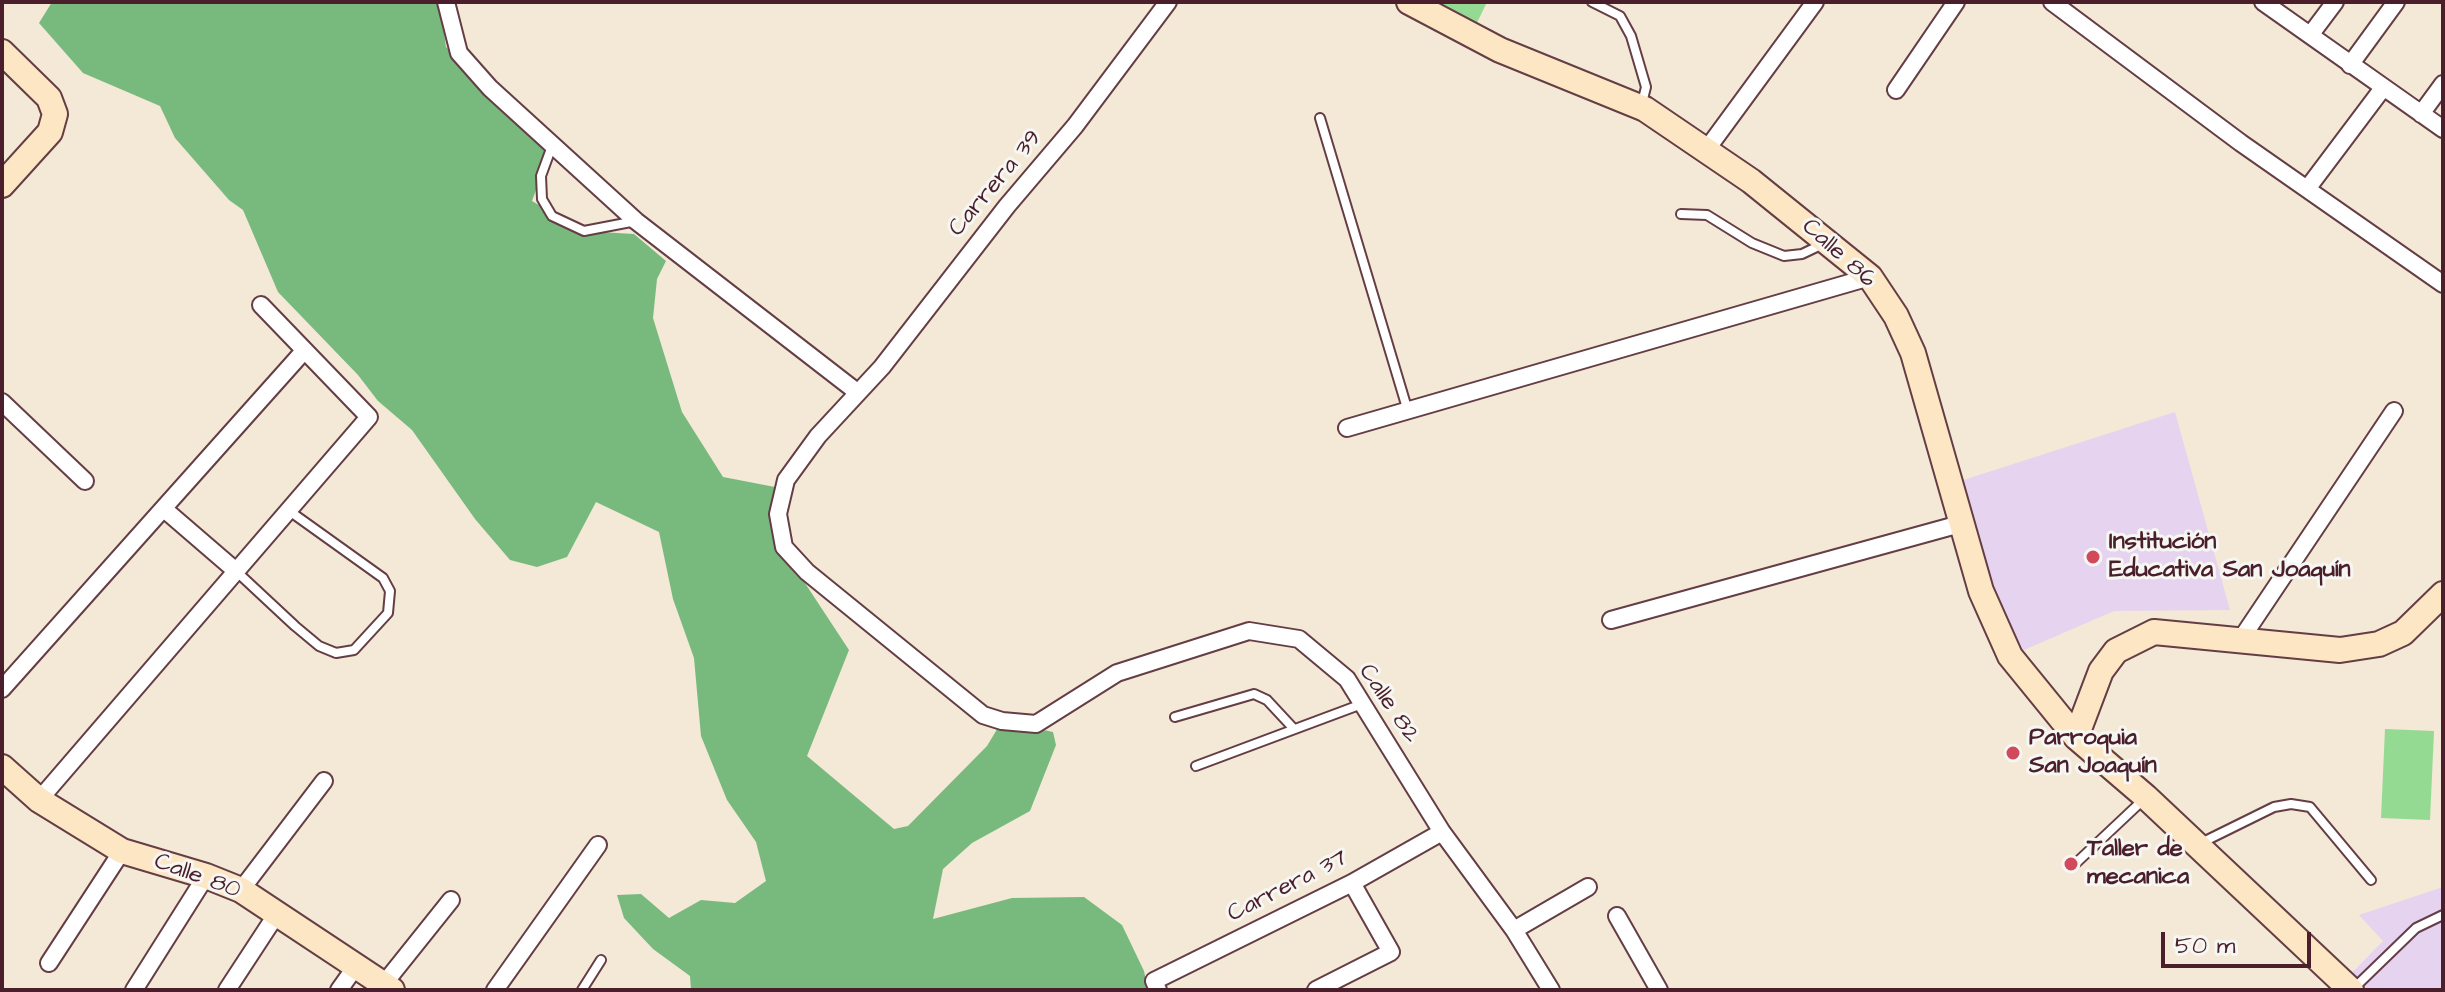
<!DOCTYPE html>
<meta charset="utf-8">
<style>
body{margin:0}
#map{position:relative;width:2445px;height:992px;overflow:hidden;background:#f4e8d6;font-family:"Architects Daughter",sans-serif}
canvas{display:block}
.frame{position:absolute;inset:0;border:4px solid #4a1f2b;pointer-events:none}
.scale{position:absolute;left:2161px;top:932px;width:150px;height:36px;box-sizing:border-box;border:4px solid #4a1f2b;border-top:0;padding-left:10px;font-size:24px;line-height:28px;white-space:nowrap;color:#4a1f2b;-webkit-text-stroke:6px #f6f6f2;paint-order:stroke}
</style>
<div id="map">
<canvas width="2445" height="992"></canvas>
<div class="frame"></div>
<div class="scale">50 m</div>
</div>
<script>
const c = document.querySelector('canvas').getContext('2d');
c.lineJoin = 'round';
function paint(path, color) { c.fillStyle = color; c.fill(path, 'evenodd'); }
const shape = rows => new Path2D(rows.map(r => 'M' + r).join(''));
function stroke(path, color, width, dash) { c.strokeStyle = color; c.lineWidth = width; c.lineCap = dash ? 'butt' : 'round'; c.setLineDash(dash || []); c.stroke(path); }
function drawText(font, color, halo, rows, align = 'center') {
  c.font = font + ' "Architects Daughter",sans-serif'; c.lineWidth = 6; c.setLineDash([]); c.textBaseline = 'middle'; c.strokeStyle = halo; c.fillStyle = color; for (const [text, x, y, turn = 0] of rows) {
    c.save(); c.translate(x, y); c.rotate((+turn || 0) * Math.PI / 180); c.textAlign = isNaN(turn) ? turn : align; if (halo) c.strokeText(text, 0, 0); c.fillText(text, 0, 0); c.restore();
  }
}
paint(shape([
 [2175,412,2230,610,2114,611,2010,656,1948,485],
 [2443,887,2443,990,2351,990,2342,983,2383,941,2359,915]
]), '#e6d3f0');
paint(shape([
 [1424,2,1487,2,1474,29],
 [2385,729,2434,731,2430,820,2381,818]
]), '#95da93');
paint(shape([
 [52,2,440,2,446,47,552,146,532,201,584,231,634,234,666,261,657,279,653,318,682,412,723,477,775,487,772,533,849,650,807,756,894,829,908,826,987,746,1002,721,1053,732,1056,745,1030,811,972,843,943,869,933,919,1012,898,1084,897,1122,925,1144,971,1148,990,691,990,690,976,653,949,624,918,617,895,641,894,669,918,701,900,735,903,766,881,756,842,727,800,701,736,694,658,673,599,659,532,596,502,567,557,537,567,510,560,475,519,412,430,378,401,358,375,278,292,243,210,229,200,175,138,160,106,83,73,39,23]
]), '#78ba7d');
const lane = shape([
 [1592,2,1620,16,1631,36,1646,87,1642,103],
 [1320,118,1407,408],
 [552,146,541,176,542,199,552,216,584,231,636,221],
 [1681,214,1707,215,1752,243,1784,256,1802,254,1823,244],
 [236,571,295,626,319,646,336,653,354,650,388,613,390,591,383,578,288,510],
 [1175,717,1254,694,1267,700,1294,729],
 [1196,766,1362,704],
 [2199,844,2274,807,2291,804,2310,807,2371,880],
 [2075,864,2143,800],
 [582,990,601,960],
 [2352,990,2416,928,2443,915]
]);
const street = shape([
 [446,2,459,53,490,88,636,221,857,392],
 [1168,2,1075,126,1007,206,882,367,818,436,786,480,778,514,784,547,807,572,983,715,1002,721,1036,724,1117,673,1249,631,1299,639,1347,679,1442,832,1514,930,1551,990],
 [2052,2,2241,143,2443,284],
 [2263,2,2443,129],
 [2311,34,2335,2],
 [2350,65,2396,2],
 [1896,90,1956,2],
 [2421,114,2443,84],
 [1707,149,1815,2],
 [2307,189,2383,88],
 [2,402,85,481],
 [1347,428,1870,277],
 [164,509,236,571],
 [1611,620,1960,524],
 [2239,642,2394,411],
 [2,689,303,352],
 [39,800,369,417,261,305],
 [241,890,324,781],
 [1617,916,1659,990],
 [1514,930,1588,887],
 [49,963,122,851],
 [134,990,206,876],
 [227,990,278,912],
 [339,990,356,966],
 [379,990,451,900],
 [495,990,598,845],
 [1158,990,1154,981,1352,883,1442,832],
 [1316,990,1391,952,1352,883]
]);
const secondary = shape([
 [1409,2,1500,50,1645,109,1751,181,1870,277,1896,316,1913,353,1981,591,2010,656,2076,737,2146,797,2351,990],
 [2,52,49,98,55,114,50,132,2,185],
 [2076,737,2101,671,2116,651,2154,632,2340,650,2379,644,2403,633,2443,594],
 [2,767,39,800,122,851,206,876,241,890,392,990]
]);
stroke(lane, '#643d45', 12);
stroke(street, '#643d45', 20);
stroke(secondary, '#643d45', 28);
stroke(lane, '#fff', 8);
stroke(street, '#fff', 16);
stroke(secondary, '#fce6c4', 24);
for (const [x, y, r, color] of [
 [2093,557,8,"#d1495b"],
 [2013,753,8,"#d1495b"],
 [2071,864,8,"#d1495b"]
]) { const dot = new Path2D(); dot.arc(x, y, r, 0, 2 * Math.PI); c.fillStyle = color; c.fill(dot); stroke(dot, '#f6f6f2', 3); }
drawText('24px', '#4a1f2b', '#f6f6f2', [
 ["Carrera 39",996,184,-50],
 ["Calle 86",1838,254,42],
 ["Calle 82",1388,704,56],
 ["Calle 80",197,877,20],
 ["Carrera 37",1288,887,-27]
]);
drawText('bold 24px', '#4a1f2b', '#f6f6f2', [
 ["Institución",2109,543],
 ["Educativa San Joaquín",2109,571],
 ["Parroquia",2029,739],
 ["San Joaquín",2029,767],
 ["Taller de",2087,850],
 ["mecanica",2087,878]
], 'left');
</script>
